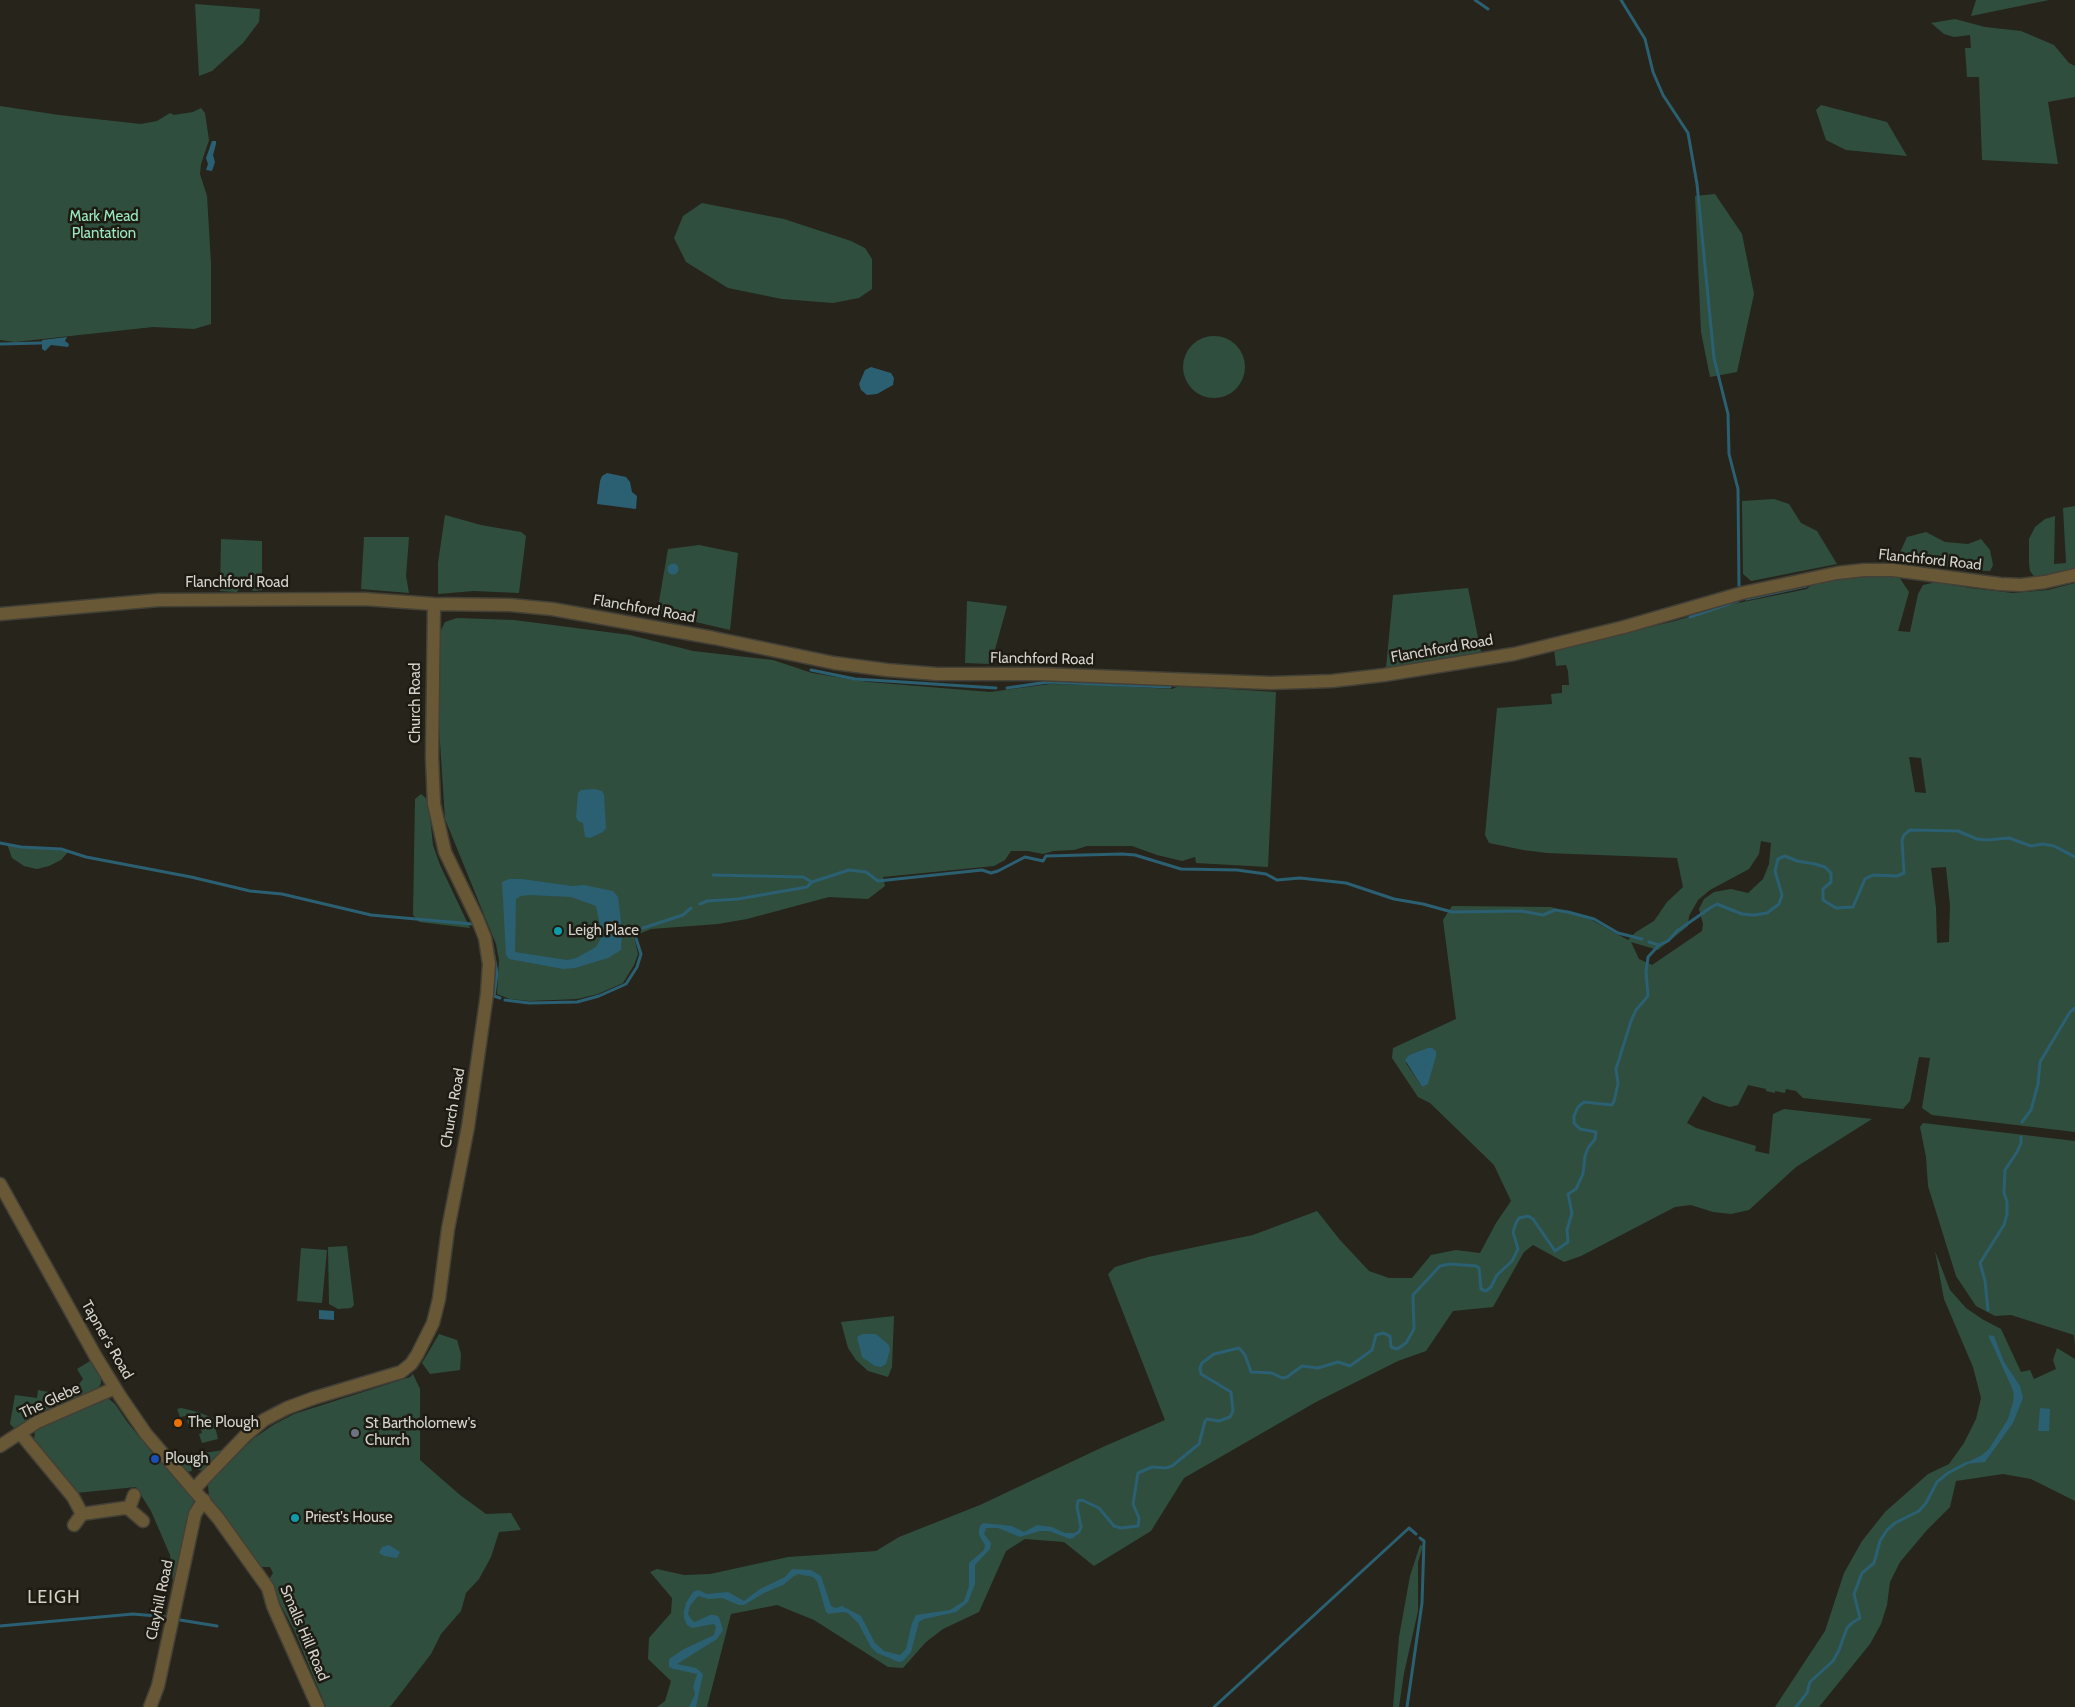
<!DOCTYPE html>
<style>
body{margin:0}
canvas{display:block;background:#26241b}
</style>
<canvas width="2075" height="1707"></canvas>
<script>
const c = document.querySelector('canvas').getContext('2d');
c.lineJoin = 'round';
function paint(path, color) { c.fillStyle = color; c.fill(path, 'evenodd'); }
const shape = rows => new Path2D(rows.map(r => 'M' + r).join(''));
function stroke(path, color, width, dash) { c.strokeStyle = color; c.lineWidth = width; c.lineCap = dash ? 'butt' : 'round'; c.setLineDash(dash || []); c.stroke(path); }
function drawText(font, color, halo, rows, align = 'center') {
  c.font = font + ' Cabin,sans-serif'; c.lineWidth = 5; c.setLineDash([]); c.textBaseline = 'middle'; c.strokeStyle = halo; c.fillStyle = color; for (const [text, x, y, turn = 0] of rows) {
    c.save(); c.translate(x, y); c.rotate((+turn || 0) * Math.PI / 180); c.textAlign = isNaN(turn) ? turn : align; if (halo) c.strokeText(text, 0, 0); c.fillText(text, 0, 0); c.restore();
  }
}
paint(shape([
 [1976,0,2049,0,1971,16],
 [195,4,260,9,259,22,243,43,212,71,199,76],
 [1955,19,1985,27,2021,31,2054,45,2069,63,2075,66,2075,97,2048,102,2058,164,1982,160,1979,77,1967,77,1965,48,1971,48,1970,35,1954,37,1944,34,1931,23],
 [1821,105,1887,122,1907,156,1846,150,1826,140,1816,110],
 [0,106,59,115,141,124,157,121,170,113,174,115,193,112,201,108,205,113,209,140,201,164,200,174,207,196,211,263,211,324,194,329,153,327,15,342,0,340],
 [1715,194,1742,234,1754,294,1737,372,1710,377,1701,332,1695,196],
 [702,203,784,219,851,241,865,248,872,259,872,289,859,298,833,303,782,299,728,288,686,262,674,238,683,216],
 '1183 367a31 31 0 1 1 62 0a31 31 0 1 1-62 0Z',
 [1774,499,1789,504,1801,523,1817,531,1837,564,1751,581,1743,574,1742,501],
 [2075,506,2075,570,2035,578,2030,571,2029,563,2029,539,2035,527,2045,519,2055,516,2054,564,2066,563,2063,508],
 [445,515,481,525,521,532,526,536,519,593,474,591,438,594,438,563],
 [1926,532,1945,542,1968,544,1981,539,1990,550,1993,565,1990,571,1960,570,1927,562,1897,559,1907,537],
 [364,537,409,537,406,576,409,593,361,589],
 [221,539,262,541,262,590,253,591,249,585,241,585,237,592,220,591],
 [699,545,738,553,730,630,657,613,668,549],
 [1888,576,1899,577,1909,592,1898,631,1910,632,1918,594,1923,585,1937,582,1970,588,2013,593,2048,590,2075,583,2075,1132,1932,1115,1922,1108,1930,1058,1919,1057,1910,1101,1903,1109,1803,1098,1796,1091,1786,1089,1785,1093,1775,1091,1775,1093,1766,1091,1766,1089,1748,1085,1738,1105,1730,1107,1713,1102,1703,1096,1687,1123,1696,1128,1756,1146,1755,1151,1769,1154,1773,1114,1784,1109,1872,1119,1796,1167,1749,1210,1731,1214,1713,1212,1691,1205,1675,1207,1581,1256,1564,1262,1533,1245,1524,1252,1493,1307,1453,1311,1426,1351,1398,1361,1316,1402,1184,1478,1151,1531,1094,1566,1064,1542,1025,1539,1006,1551,979,1612,943,1629,926,1642,903,1668,888,1667,814,1620,777,1605,731,1614,707,1707,657,1707,665,1701,671,1681,648,1659,649,1638,671,1613,672,1598,650,1572,657,1569,684,1575,710,1574,788,1557,876,1551,899,1537,980,1505,1105,1446,1165,1420,1108,1274,1115,1267,1148,1257,1253,1235,1317,1211,1340,1240,1369,1271,1389,1278,1412,1278,1431,1255,1456,1250,1480,1253,1496,1223,1511,1201,1494,1165,1430,1103,1418,1097,1392,1058,1393,1048,1456,1019,1443,920,1452,906,1551,907,1588,918,1628,940,1636,932,1654,921,1667,902,1683,887,1677,858,1547,853,1523,850,1489,843,1485,835,1497,708,1552,704,1551,694,1562,693,1562,685,1569,685,1568,671,1566,665,1556,666,1554,649,1671,622,1738,603,1807,589,1812,584,1848,578],
 [1909,757,1921,758,1926,793,1915,792],
 [1761,841,1771,843,1769,864,1763,879,1748,893,1731,889,1714,892,1704,899,1699,909,1703,924,1702,931,1652,965,1639,959,1631,942,1658,950,1688,926,1689,916,1698,900,1710,890,1749,869,1759,854],
 [1946,867,1950,905,1949,942,1937,943,1936,908,1931,868],
 [1432,1048,1422,1087,1406,1063,1409,1055],
 [1468,588,1481,652,1429,662,1386,668,1393,595],
 [967,601,1007,606,991,664,965,663],
 [457,618,514,620,630,635,693,651,773,660,812,673,868,682,990,692,1050,684,1099,685,1172,689,1179,686,1276,692,1268,867,1196,863,1195,857,1182,861,1157,855,1132,846,1087,846,1074,850,1054,851,1043,854,1028,851,1011,851,1005,860,994,866,883,877,885,886,868,899,829,897,747,919,718,924,651,929,634,936,638,954,634,965,623,983,598,994,577,999,529,1001,510,999,497,994,499,960,496,944,445,819,438,711,439,634,445,622],
 [421,794,428,800,433,845,440,865,470,928,419,922,413,915,415,799],
 [7,844,21,847,69,851,61,860,49,866,37,869,24,866,12,858],
 [1923,1123,2075,1141,2075,1345,2074,1335,2011,1315,1995,1316,1976,1306,1956,1276,1928,1186,1926,1157,1920,1127],
 [347,1246,354,1305,351,1308,338,1309,329,1304,328,1247],
 [301,1248,327,1250,322,1303,297,1301],
 [1935,1251,1950,1290,1966,1308,1982,1319,2001,1329,2021,1372,2030,1370,2034,1379,2056,1369,2053,1360,2057,1348,2075,1359,2075,1501,2031,1479,2003,1474,1956,1481,1950,1507,1927,1530,1900,1562,1890,1582,1887,1605,1881,1624,1870,1644,1819,1707,1775,1707,1825,1631,1844,1573,1862,1541,1885,1512,1928,1474,1949,1464,1964,1443,1976,1419,1981,1398,1973,1367,1944,1299],
 [894,1316,892,1367,888,1377,868,1371,856,1360,848,1348,841,1322],
 [439,1334,457,1340,461,1354,460,1370,430,1374,422,1363],
 [90,1361,101,1379,101,1384,96,1390,42,1412,14,1428,10,1424,15,1395,37,1398,38,1390,54,1393,61,1398,75,1394,76,1388,83,1379,77,1369],
 [413,1374,420,1389,420,1460,460,1495,486,1514,511,1513,521,1530,499,1532,491,1557,479,1579,466,1593,461,1611,441,1634,431,1654,390,1707,326,1707,294,1630,268,1581,273,1573,270,1567,261,1567,255,1561,209,1496,208,1485,212,1479,253,1439,273,1425,294,1414,410,1377],
 [104,1399,109,1399,115,1404,128,1423,150,1450,194,1500,171,1597,173,1581,170,1555,151,1511,136,1487,76,1493,36,1445,34,1439,35,1431,42,1425],
 [181,1408,198,1412,213,1418,218,1439,202,1443,199,1434,202,1433,199,1421,188,1424,186,1416,180,1417,177,1409],
 [223,1450,204,1470,198,1470,196,1457,198,1454],
 [189,1456,192,1471,186,1472,173,1457],
 [1420,1545,1423,1546,1418,1562,1418,1611,1404,1673,1399,1707,1393,1707,1399,1637,1410,1576]
]), '#2f4e3e');
paint(shape([
 [212,141,216,141,216,144,213,155,215,162,212,171,206,170,208,164,206,158],
 [67,337,65,341,69,344,68,347,51,345,45,351,42,349,42,340],
 [871,367,891,373,894,378,893,385,877,394,867,395,861,390,859,384,865,370],
 [607,473,626,477,630,482,632,492,637,496,636,509,597,504,600,481,602,476],
 '667.5 569a5.5 5.5 0 1 1 11 0a5.5 5.5 0 1 1-11 0Z',
 [595,789,602,791,604,795,606,828,603,832,590,838,585,837,583,823,578,821,576,817,578,793,581,790],
 [509,879,522,879,572,886,584,885,613,891,618,897,622,929,621,950,608,958,575,968,563,969,509,959,506,955,502,882],
 [530,895,571,897,596,906,601,930,600,940,596,947,576,958,567,960,515,952,516,899,521,896],
 [1428,1048,1432,1048,1436,1051,1436,1056,1428,1084,1422,1087,1405,1060,1409,1055],
 [319,1310,334,1311,334,1320,319,1319],
 [862,1334,876,1334,889,1345,890,1350,886,1364,881,1367,875,1366,862,1357,857,1337],
 [1988,1335,1994,1336,2004,1362,2020,1386,2023,1398,2013,1423,1985,1462,1964,1464,1982,1455,1989,1449,2008,1419,2013,1402,2014,1394,2012,1388],
 [2040,1408,2050,1409,2049,1431,2038,1431],
 [983,1523,1012,1526,1024,1532,1037,1525,1052,1527,1065,1533,1073,1533,1075,1537,1070,1539,1049,1531,1040,1531,1020,1537,998,1528,986,1528,984,1534,991,1543,990,1549,975,1565,975,1584,968,1602,956,1612,924,1619,919,1622,911,1652,903,1661,899,1662,877,1653,871,1647,858,1623,848,1613,843,1612,829,1614,826,1612,817,1581,813,1577,798,1574,794,1576,783,1585,764,1593,744,1605,739,1605,722,1598,709,1599,698,1596,690,1606,688,1614,691,1619,695,1622,710,1615,715,1615,719,1617,723,1630,717,1639,677,1664,696,1668,703,1674,696,1707,689,1707,695,1694,693,1687,697,1674,674,1669,669,1667,669,1659,684,1649,714,1635,716,1627,714,1624,692,1628,687,1625,684,1618,684,1611,686,1603,693,1592,698,1590,707,1594,728,1592,744,1601,760,1589,785,1577,792,1569,811,1570,821,1576,831,1606,835,1608,842,1606,861,1616,875,1643,884,1651,900,1655,906,1649,912,1623,916,1615,950,1610,964,1601,969,1586,969,1563,984,1550,985,1545,979,1535,979,1530,980,1526],
 [389,1545,400,1552,397,1558,384,1556,379,1553,382,1547]
]), '#2b5f72');
stroke(shape([
 [1475,0,1488,9],
 [1621,0,1645,39,1653,72,1663,95,1688,133,1697,184,1714,358,1728,414,1729,454,1738,489,1739,586],
 [0,344,41,343],
 [1746,599,1806,586],
 [1690,617,1738,601],
 [811,670,855,679,996,688],
 [1007,688,1048,682,1170,687],
 [0,843,21,847,61,849,86,857,191,877,250,891,282,894,371,915,472,924],
 [713,875,803,877,812,882],
 [700,904,707,901,738,899,807,887,812,882,849,870,866,872,878,881,982,870,991,873,998,871,1025,857,1043,861,1046,856,1122,854,1135,855,1181,869,1237,870,1266,874,1277,880,1300,878,1346,883,1394,899,1423,904,1452,912,1521,911,1543,915,1555,910,1568,912,1594,919,1618,933,1642,939],
 [643,928,683,915,691,908],
 [491,939,497,973,494,996,500,998],
 [1649,942,1659,945],
 [505,1000,529,1003,577,1002,599,996,626,984,637,967,641,954,634,932],
 [2022,1122,2031,1110,2038,1084,2040,1062,2070,1012,2075,1008],
 [1988,1310,1985,1281,1980,1263,2004,1225,2007,1214,2007,1202,2004,1193,2005,1170,2017,1152,2021,1143,2021,1137],
 [1072,1536,1079,1532,1081,1527,1077,1507,1078,1501,1082,1500,1099,1508,1114,1526,1121,1528,1138,1526,1139,1518,1133,1504,1138,1473,1152,1467,1166,1468,1172,1466,1199,1444,1205,1421,1207,1419,1219,1421,1230,1417,1233,1411,1231,1392,1201,1374,1200,1368,1202,1363,1214,1354,1239,1348,1245,1355,1251,1372,1272,1373,1282,1378,1287,1377,1302,1366,1318,1368,1338,1362,1350,1366,1372,1350,1376,1335,1383,1333,1390,1336,1391,1347,1397,1349,1406,1343,1414,1329,1413,1295,1440,1266,1450,1264,1476,1266,1479,1268,1481,1289,1486,1291,1491,1287,1497,1275,1512,1261,1518,1249,1513,1232,1516,1223,1519,1218,1528,1216,1533,1219,1555,1251,1568,1242,1567,1230,1572,1213,1568,1194,1576,1189,1583,1174,1585,1156,1588,1148,1595,1139,1596,1132,1580,1129,1574,1123,1574,1116,1578,1107,1584,1102,1612,1105,1614,1101,1618,1084,1616,1069,1631,1021,1636,1010,1648,996,1646,972,1648,957,1659,945,1668,941,1677,931,1710,908,1717,904,1742,914,1754,915,1767,913,1779,904,1782,895,1775,871,1778,859,1785,856,1797,861,1815,864,1825,867,1831,873,1831,882,1823,889,1823,900,1836,908,1853,907,1865,879,1873,875,1897,876,1904,873,1902,840,1904,835,1910,830,1958,831,1977,839,1987,840,2009,838,2031,846,2043,844,2054,846,2075,857],
 [180,1620,217,1626],
 [0,1626,133,1614,168,1617],
 [1214,1707,1409,1528,1416,1534],
 [1407,1707,1422,1603,1424,1541,1420,1538],
 [1796,1707,1807,1693,1810,1682,1833,1661,1839,1650,1847,1628,1852,1623,1860,1618,1854,1594,1862,1573,1874,1563,1880,1541,1887,1530,1895,1523,1919,1511,1926,1503,1937,1482,1948,1473,1967,1463]
]), '#2b5f72', 3);
const minor = shape([
 [0,614,159,600,364,599,434,604,510,605,552,609,714,638,834,663,887,670,937,674,1040,674,1271,683,1332,681,1384,675,1514,654,1624,627,1742,593,1837,573,1864,570,1893,570,2000,584,2021,585,2045,582,2075,575],
 [0,1184,96,1357,120,1396,146,1434,218,1518,268,1588,273,1606,318,1707],
 [20,1433,73,1497,82,1514],
 [0,1446,37,1422,115,1388],
 [194,1489,245,1436,264,1420,287,1408,314,1398,401,1372,411,1364,417,1355,433,1323,439,1299,448,1229,468,1127,487,994,489,964,485,938,477,918,445,852,434,804,432,757,434,604],
 [129,1509,134,1495],
 [74,1525,82,1514,124,1508,129,1509,143,1521],
 [150,1707,158,1686,195,1514,204,1500]
]);
stroke(minor, '#424037', 15);
stroke(minor, '#695835', 12);
for (const [x, y, r, color] of [
 [558,931,5,"#0f9aa8"],
 [178,1423,5,"#e8710a"],
 [355,1433,5,"#6b7280"],
 [155,1459,5,"#1a4fb4"],
 [295,1518,5,"#0f9aa8"]
]) { const dot = new Path2D(); dot.arc(x, y, r, 0, 2 * Math.PI); c.fillStyle = color; c.fill(dot); stroke(dot, '#1d1b12', 2); }
drawText('15px', '#9be8c1', '#1d1b12', [
 ["Mark Mead",104,217],
 ["Plantation",104,234]
]);
drawText('15px', '#d4d3cd', '#1d1b12', [
 ["Flanchford Road",1930,560,6],
 ["Flanchford Road",237,583],
 ["Flanchford Road",644,609,10],
 ["Flanchford Road",1442,649,-10],
 ["Flanchford Road",1042,659,1],
 ["Church Road",416,703,-90],
 ["Church Road",453,1108,-80],
 ["Tapner's Road",107,1340,60],
 ["The Glebe",50,1401,-25],
 ["Clayhill Road",160,1600,-78],
 ["Smalls Hill Road",304,1633,67]
]);
drawText('15px', '#d4d3cd', '#1d1b12', [
 ["Leigh Place",568,931],
 ["The Plough",188,1423],
 ["St Bartholomew's",365,1424],
 ["Church",365,1441],
 ["Plough",165,1459],
 ["Priest's House",305,1518]
], 'left');
c.letterSpacing = '1px';
drawText('18px', '#d4d1c5', '#1d1b12', [
 ["LEIGH",54,1598]
]);
c.letterSpacing = '0px';
</script>
